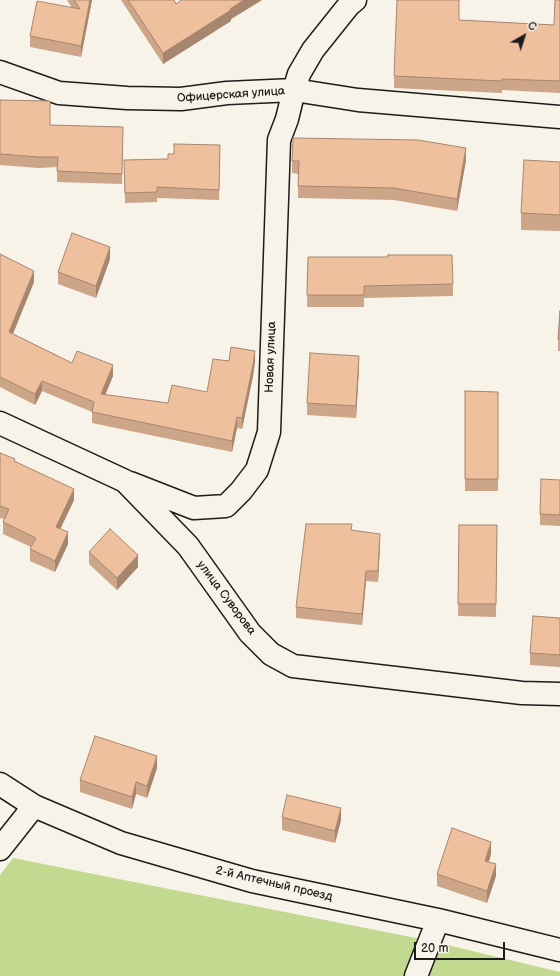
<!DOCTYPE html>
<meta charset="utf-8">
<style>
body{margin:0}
#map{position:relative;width:560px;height:976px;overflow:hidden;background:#f7f3e8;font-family:"Balsamiq Sans",sans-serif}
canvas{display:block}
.north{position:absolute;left:504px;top:16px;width:40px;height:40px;-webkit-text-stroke:3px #f7f3e8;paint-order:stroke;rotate:39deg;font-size:11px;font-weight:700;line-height:16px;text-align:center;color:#1c1c1c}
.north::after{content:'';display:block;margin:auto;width:14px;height:18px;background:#1c1c1c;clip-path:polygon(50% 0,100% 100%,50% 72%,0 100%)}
.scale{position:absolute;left:414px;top:942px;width:91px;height:18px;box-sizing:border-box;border:2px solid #1c1c1c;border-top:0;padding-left:5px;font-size:12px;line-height:14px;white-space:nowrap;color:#1c1c1c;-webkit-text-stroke:3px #f7f3e8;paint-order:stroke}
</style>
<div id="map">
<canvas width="560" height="976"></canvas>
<div class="north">С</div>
<div class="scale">20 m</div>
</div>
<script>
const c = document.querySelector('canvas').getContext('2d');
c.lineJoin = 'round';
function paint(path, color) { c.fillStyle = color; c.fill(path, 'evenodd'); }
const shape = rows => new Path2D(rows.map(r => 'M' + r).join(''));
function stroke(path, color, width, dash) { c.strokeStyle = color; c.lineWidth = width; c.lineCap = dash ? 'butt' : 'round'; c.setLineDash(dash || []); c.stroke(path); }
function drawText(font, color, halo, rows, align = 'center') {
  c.font = font + ' "Balsamiq Sans",sans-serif'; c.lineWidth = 4; c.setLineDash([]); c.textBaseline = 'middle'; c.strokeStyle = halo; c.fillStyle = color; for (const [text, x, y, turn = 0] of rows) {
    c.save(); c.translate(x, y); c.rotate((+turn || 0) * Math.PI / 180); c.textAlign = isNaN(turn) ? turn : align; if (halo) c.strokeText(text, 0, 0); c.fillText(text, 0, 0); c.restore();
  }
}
paint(shape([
 [13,858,431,941,560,972,560,976,0,976,0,875]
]), '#c2da90');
const minor = shape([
 [0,72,59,93,127,98,181,99,227,93,294,90,358,100,560,117],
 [0,423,125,481,188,546,250,633,271,654,293,666,522,693,560,694],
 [130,483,194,508,226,506,241,491,257,470,269,432,279,140,287,119,294,90,299,74,313,50,349,5,355,0],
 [0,784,34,806,121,843,252,881,438,920,560,950],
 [0,849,34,806],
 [416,976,438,920]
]);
stroke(minor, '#1c1c1c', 25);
stroke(minor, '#f7f3e8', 22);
paint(shape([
 [67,0,92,0,81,57,30,47,30,36,72,8],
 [121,0,174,0,176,4,181,0,262,0,231,19,231,21,163,64],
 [560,0,560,93,502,90,502,93,394,88,394,76,459,20,554,25],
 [0,100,50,125,123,127,122,184,57,182,57,167,39,168,0,165],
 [220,156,219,200,157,198,157,202,125,203,124,171,168,159],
 [466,160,457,211,394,200,298,198,298,174,292,173,292,161],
 [560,162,560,231,521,230,521,213],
 [0,254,34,282,13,334,72,363,113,376,105,395,168,403,207,392,229,361,255,361,253,376,242,429,237,428,232,452,92,423,92,412,42,391,35,405,0,387],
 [308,257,453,284,453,296,364,298,364,307,307,307],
 [110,259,96,298,58,284,58,272],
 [560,311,560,351,558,351,558,339],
 [359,368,356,418,307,415,307,403],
 [465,391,498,392,498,491,465,491],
 [0,453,15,461,74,500,60,529,68,544,55,572,30,561,30,549,31,547,3,534,3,522,4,519,0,518],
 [560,480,560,526,540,525,540,514],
 [459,525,497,525,496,617,458,616],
 [352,531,380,544,378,582,366,581,362,625,296,618,296,607],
 [89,552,138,567,117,590,89,564],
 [560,618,560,667,530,665,530,653],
 [157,768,147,798,136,794,132,809,80,792,80,780],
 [282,817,341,820,335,843,282,830],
 [491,854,489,862,496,876,487,903,437,886,437,874]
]), '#cda588');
paint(shape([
 [90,0,92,0,81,57,81,46],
 [244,0,262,0,231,19,231,21,163,64,163,53,230,9],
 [466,148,466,160,457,211,457,199],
 [110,247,110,259,96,298,96,286],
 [34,271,34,282,9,343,9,332],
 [255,351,255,361,253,376,242,429,242,418],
 [359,356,359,368,356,418,356,406],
 [113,365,113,376,101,405,101,394],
 [42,381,42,391,35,405,35,394],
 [237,417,237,428,232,452,232,441],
 [74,489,74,500,56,538,56,527],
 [68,532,68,544,55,572,55,561],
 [380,534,380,544,378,582,378,571],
 [138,555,138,567,117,590,117,578],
 [366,571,366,581,362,625,362,614],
 [157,756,157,768,147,798,147,786],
 [136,782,136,794,132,809,132,797],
 [341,808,341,820,335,843,335,831],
 [491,842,491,854,485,873,485,861],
 [496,864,496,876,487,903,487,891]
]), '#a7866f');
const building = shape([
 [74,0,90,0,81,46,30,36,37,1,80,9,74,0],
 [128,0,174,0,176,4,181,0,244,0,230,9,231,10,163,53,128,0],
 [397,0,459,0,459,20,554,25,555,0,560,0,560,81,502,79,502,81,394,76,397,0],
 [0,100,50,101,50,125,123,127,122,174,57,171,58,157,39,157,0,154,0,100],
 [293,138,418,140,466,148,457,199,394,188,298,186,299,161,292,161,293,138],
 [174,144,220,145,219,190,157,187,157,192,125,193,124,160,168,159,168,154,174,154,174,144],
 [524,160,560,162,560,215,521,213,524,160],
 [72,233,110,247,96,286,58,272,72,233],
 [0,254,34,271,9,332,72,363,77,351,113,365,101,394,168,403,172,385,207,392,213,359,229,361,231,347,255,351,253,365,242,418,237,417,232,441,92,412,94,402,42,381,35,394,0,377,0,254],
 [388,255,452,255,453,284,364,286,364,295,307,295,308,257,388,257,388,255],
 [560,311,560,339,558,339,560,311],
 [310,353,359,356,356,406,307,403,310,353],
 [465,391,498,392,498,479,465,479,465,391],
 [0,453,15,459,14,461,74,489,56,527,68,532,55,561,30,549,36,538,3,522,9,509,0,506,0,453],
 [541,479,560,480,560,515,540,514,541,479],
 [306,524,352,524,351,530,380,534,378,571,366,571,362,614,296,607,306,524],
 [459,525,497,525,496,604,458,604,459,525],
 [110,529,138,555,117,578,89,552,110,529],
 [533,616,560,618,560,655,530,653,533,616],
 [95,736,157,756,147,786,136,782,132,797,80,780,95,736],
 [287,795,341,808,335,831,282,817,287,795],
 [452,828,491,842,485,861,496,864,487,891,437,874,452,828]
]);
paint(building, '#eec09e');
stroke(building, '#a7866f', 1);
drawText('12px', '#1c1c1c', '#f7f3e8', [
 ["Офицерская улица",231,95,-4],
 ["Новая улица",271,357,-88],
 ["улица Суворова",226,598,53],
 ["2-й Аптечный проезд",274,884,13]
]);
</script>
